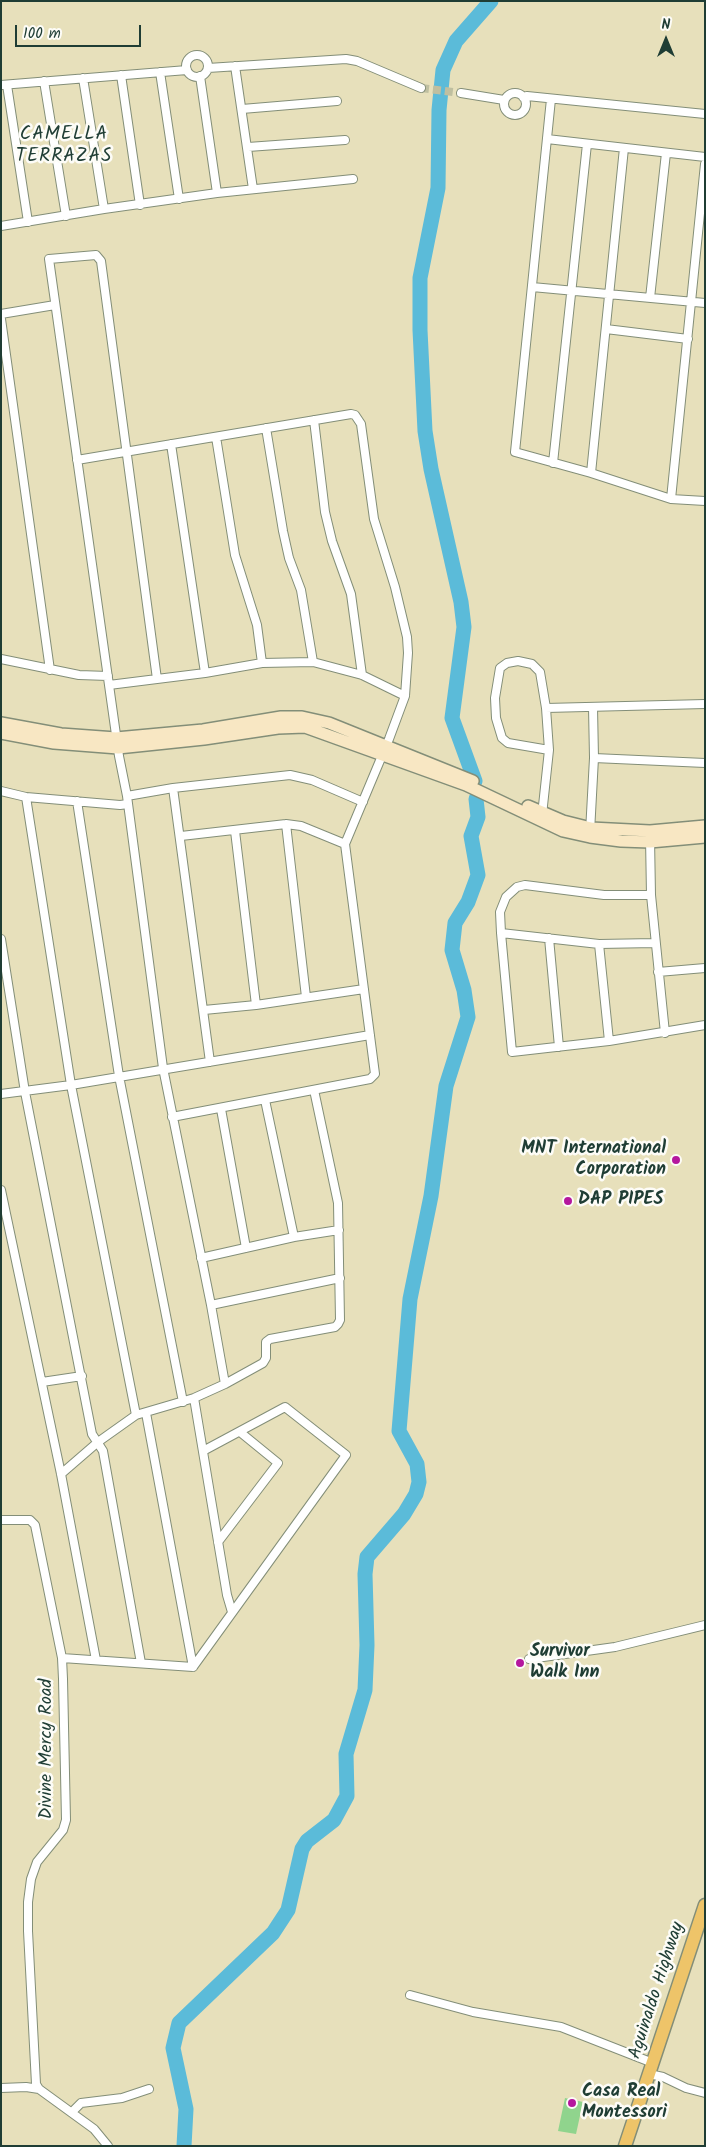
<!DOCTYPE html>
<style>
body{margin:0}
#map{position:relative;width:706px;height:2147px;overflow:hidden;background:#e7e0bb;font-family:Kalam,sans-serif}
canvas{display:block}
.frame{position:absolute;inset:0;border:2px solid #1f3d34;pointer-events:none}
.north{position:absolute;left:641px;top:15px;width:50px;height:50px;-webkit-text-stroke:4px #fdfcf7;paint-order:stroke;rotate:0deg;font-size:14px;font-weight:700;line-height:20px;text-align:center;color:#1f3d34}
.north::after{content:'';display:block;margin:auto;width:18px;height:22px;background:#1f3d34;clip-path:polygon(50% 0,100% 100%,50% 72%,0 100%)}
.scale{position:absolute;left:15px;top:25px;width:126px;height:22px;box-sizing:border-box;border:2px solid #1f3d34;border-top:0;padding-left:6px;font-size:15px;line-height:18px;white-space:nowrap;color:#1f3d34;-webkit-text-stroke:4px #fdfcf7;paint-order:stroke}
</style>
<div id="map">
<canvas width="706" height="2147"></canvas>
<div class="frame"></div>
<div class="north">N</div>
<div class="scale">100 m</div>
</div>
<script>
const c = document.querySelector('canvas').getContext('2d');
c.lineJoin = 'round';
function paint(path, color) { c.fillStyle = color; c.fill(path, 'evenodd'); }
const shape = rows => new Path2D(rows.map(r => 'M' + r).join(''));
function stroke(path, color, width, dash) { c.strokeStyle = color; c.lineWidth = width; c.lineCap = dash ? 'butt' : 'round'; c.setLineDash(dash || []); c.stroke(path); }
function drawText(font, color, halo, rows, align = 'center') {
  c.font = font + ' Kalam,sans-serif'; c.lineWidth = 5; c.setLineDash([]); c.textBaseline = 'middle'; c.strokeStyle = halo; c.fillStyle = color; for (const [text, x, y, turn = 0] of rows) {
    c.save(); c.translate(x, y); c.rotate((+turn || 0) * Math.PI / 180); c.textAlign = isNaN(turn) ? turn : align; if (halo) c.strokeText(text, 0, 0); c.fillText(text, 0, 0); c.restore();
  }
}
paint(shape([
 [565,2098,583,2102,576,2134,558,2131]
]), '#90d48d');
stroke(shape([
 [475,781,452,718,464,627,461,602,431,469,425,431,420,330,420,278,438,188,439,110,443,70,456,41,491,1],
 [184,2146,186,2109,173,2048,179,2023,273,1933,288,1910,302,1849,307,1841,334,1820,347,1796,346,1754,365,1690,367,1645,365,1574,367,1557,404,1514,416,1494,419,1482,417,1464,399,1431,410,1299,431,1196,446,1086,468,1017,464,990,452,950,455,923,468,902,478,875,471,836,478,817,476,799]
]), '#5bbbd9', 15);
stroke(shape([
 [421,88,461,93]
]), '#bfbfa0', 8, [8, 4]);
const street = shape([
 '186 66a11 11 0 1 1 22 0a11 11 0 1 1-22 0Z',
 [235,66,253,189],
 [208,68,346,59,357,61,421,88],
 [160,72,179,199],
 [121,75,140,205],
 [200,76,217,193],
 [83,78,104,209],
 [44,81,66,216],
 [1,85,187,70],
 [7,85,28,222],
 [461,93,504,100],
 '504 104a11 11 0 1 1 22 0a11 11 0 1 1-22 0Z',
 [523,97,527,96,705,114],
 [551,99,515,452,591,473,671,499,705,501],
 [242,109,337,101],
 [547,139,705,157],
 [248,147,345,140],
 [1,226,104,209,217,193,353,179],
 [532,287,705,303],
 [650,298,666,153],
 [1,314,55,305],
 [1,319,50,670],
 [606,329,688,339],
 [314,420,325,512,332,541,351,594,362,675],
 [266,428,283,531,289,558,301,590,313,662],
 [216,437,235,555,257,625,262,663],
 [171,444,205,673],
 [77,460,351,414,355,415,361,424,374,519,395,587,407,637,408,653,405,696,389,739,345,844,375,1074,370,1079,172,1117],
 [553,463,587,144],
 [591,473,624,148],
 [671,499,705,164],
 [1,659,79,675,108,676],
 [157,679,101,261,96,255,49,259,119,756,127,796,163,1068,211,1305,225,1384],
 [109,685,205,673,262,663,313,662,362,675,405,696],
 [546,708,540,672,532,664,518,661,507,663,500,668,495,698,496,718,502,738,508,743,549,750],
 [594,758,705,763],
 [173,788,210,1062],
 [1,791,26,797,120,805,128,804],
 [127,796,173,788,290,775,312,780,363,802],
 [26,797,71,1085,136,1415],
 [77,801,119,1076,183,1402],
 [542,815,549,750,546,708,705,704],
 [286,824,306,997],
 [235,831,256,1005],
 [590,832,594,758,593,707],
 [181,836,286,824,301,826,345,844],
 [650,838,651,895,665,1033],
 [651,895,604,895,525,885,517,887,506,897,500,912,501,933,512,1052,609,1041,705,1025],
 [501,933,599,944,655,943],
 [549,938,559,1047],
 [1,939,25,1092,92,1434,103,1451,141,1663],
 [599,944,609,1041],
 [658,972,705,968],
 [204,1010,256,1005,364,989],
 [1,1094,71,1085,370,1035],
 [265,1100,294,1237],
 [221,1109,246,1248],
 [1,1190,61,1474,96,1660],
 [201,1258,294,1237,339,1230],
 [211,1305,340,1278],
 [42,1382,82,1376],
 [194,1398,227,1595,232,1612],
 [146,1413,193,1667],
 [61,1474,98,1442,136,1415,194,1398,225,1384,263,1363,266,1358,266,1342,270,1339,335,1327,338,1324,340,1320,338,1203,314,1090],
 [1,1520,30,1520,35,1525,62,1658,63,1679,66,1820,63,1830,37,1862,31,1879,28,1902,28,1931,36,2084,39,2089,94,2129,108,2146],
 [218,1542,278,1463,240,1432],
 [62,1658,193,1667],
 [529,1659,615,1647,705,1625],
 [193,1667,346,1455,285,1407,203,1451],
 [410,1995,473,2012,561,2027,653,2063],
 [649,2074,663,2077,686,2088,705,2093],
 [1,2088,26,2087,39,2089],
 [72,2112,81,2103,122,2098,149,2089]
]);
const secondary = shape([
 [1,723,61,734,116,738,203,730,281,717,302,717,329,723,473,781],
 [1,733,54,743,118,748,204,739,278,728,305,727,466,785,563,831,590,837,621,841,650,842,705,837],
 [528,806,563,821,591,828,650,831,705,826]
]);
const primary = shape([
 [625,2146,705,1905]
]);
stroke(street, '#838e78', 10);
stroke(secondary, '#838e78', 14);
stroke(primary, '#838e78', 15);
stroke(street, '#fff', 8);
stroke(secondary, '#f8e7c3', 11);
stroke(primary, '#eec469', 12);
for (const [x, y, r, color] of [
 [676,1160,5,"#b5179e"],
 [568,1201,5,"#b5179e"],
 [520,1663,5,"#b5179e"],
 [572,2103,5,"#b5179e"]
]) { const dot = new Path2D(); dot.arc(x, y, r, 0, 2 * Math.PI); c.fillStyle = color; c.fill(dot); stroke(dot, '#fdfcf7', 2); }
drawText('bold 18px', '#1f3d34', '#fdfcf7', [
 ["MNT International",666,1150,"right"],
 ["Corporation",666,1171,"right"],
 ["DAP PIPES",578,1201],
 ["Survivor",530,1653],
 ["Walk Inn",530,1674],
 ["Casa Real",582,2093],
 ["Montessori",582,2114]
], 'left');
drawText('18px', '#1f3d34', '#fdfcf7', [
 ["Divine Mercy Road",48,1749,-90],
 ["Aguinaldo Highway",658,1991,-72]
]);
c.letterSpacing = '1px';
drawText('19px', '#1f3d34', '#fdfcf7', [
 ["CAMELLA",64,136],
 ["TERRAZAS",64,158]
]);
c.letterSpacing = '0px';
</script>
